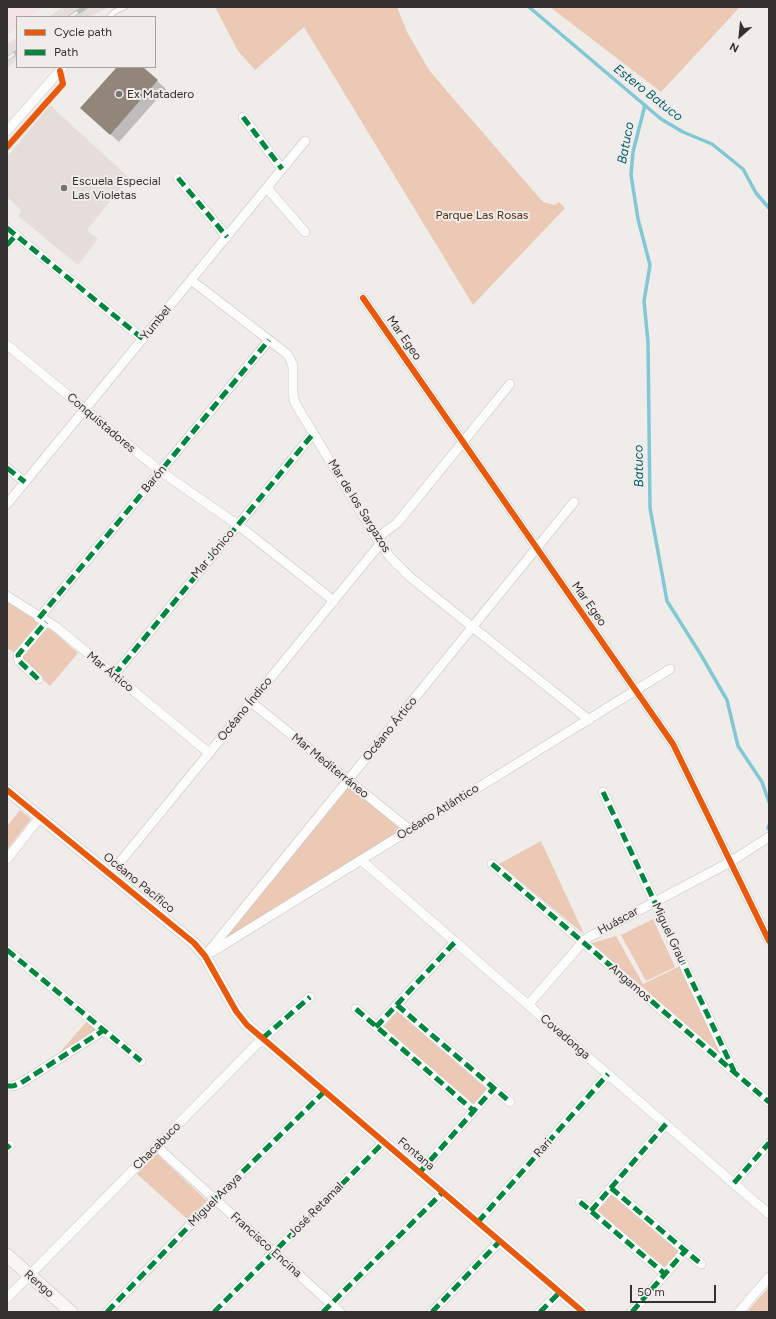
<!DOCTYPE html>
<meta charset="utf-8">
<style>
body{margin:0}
#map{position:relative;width:776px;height:1319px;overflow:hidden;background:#efecea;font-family:Figtree,sans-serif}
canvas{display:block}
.frame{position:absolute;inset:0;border:8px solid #343231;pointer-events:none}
.legend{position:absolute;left:16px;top:16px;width:140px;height:52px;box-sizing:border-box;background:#f0ece9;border:1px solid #a5a29f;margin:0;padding:5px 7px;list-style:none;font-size:12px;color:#343231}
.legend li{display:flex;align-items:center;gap:8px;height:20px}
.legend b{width:20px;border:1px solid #a5a29f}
.north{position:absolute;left:720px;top:16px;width:40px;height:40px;-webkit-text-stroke:3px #f0ece9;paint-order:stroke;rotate:207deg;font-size:11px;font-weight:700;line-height:16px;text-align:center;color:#343231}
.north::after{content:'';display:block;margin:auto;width:14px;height:18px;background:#343231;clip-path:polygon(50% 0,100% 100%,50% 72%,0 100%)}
.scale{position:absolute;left:630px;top:1285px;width:86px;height:18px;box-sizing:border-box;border:2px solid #343231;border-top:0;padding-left:5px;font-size:12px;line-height:14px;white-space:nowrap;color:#343231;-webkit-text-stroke:3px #f0ece9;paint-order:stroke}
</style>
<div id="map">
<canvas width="776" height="1319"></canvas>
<div class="frame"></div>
<ul class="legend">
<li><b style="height:5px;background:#e8590c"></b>Cycle path</li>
<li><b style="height:5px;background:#00873e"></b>Path</li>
</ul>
<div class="north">N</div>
<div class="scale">50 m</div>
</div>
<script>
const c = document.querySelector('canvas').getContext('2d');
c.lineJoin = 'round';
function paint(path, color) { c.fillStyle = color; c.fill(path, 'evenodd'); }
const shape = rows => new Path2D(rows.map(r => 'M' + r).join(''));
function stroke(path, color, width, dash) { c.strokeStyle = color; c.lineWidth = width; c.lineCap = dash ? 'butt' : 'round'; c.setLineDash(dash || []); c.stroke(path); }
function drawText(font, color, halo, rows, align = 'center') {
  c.font = font + ' Figtree,sans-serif'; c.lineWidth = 4; c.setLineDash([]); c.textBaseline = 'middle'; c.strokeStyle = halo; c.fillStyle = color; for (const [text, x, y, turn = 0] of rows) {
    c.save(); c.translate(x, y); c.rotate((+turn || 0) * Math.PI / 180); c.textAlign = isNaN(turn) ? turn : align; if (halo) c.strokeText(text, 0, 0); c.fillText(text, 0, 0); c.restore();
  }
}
paint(shape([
 [7,7,42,7,29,17,17,17,17,27,7,35]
]), '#f2e3e6');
paint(shape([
 [67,7,108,7,89,17,49,17,60,9],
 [17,38,17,60,7,68,7,44],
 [50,105,129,178,87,230,98,239,78,265,18,216,22,211,7,197,7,157]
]), '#e5ddd9');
paint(shape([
 [215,7,397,7,407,32,429,70,452,97,543,202,555,205,559,202,565,208,473,305,304,27,255,70,238,51],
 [550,7,740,7,661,92],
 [7,601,41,623,15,653,7,648],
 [46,627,54,632,78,653,50,686,22,661,22,656],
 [349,785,401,830,219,944],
 [20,810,31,819,7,850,7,826],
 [541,841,584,934,499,864],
 [653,919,675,967,646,981,621,935],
 [616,936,643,984,680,966,726,1062,589,944],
 [398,1011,488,1090,474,1105,383,1028],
 [88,1020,101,1030,64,1053,61,1051],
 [156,1153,207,1201,187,1219,137,1174],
 [612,1193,679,1251,664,1268,596,1210],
 [769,1287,769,1312,747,1312]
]), '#ebc9b5');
paint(shape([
 [119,67,142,67,166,89,119,142,90,116]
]), '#0003');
stroke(shape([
 [529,7,661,119,683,132,712,144,743,169,756,193,769,208],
 [645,105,633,152,631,175,638,219,650,265,644,301,648,342,650,508,667,601,701,655,727,700,738,746,762,782,769,802],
 [768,828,769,825]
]), '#82c8d4', 3.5);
paint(shape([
 [117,67,143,67,158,80,110,135,80,108]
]), '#92867b');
const service = shape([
 [109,17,114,12,125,7]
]);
const minor = shape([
 [243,117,282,169],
 [7,131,63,67],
 [178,178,227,237],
 [267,188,305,232],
 [7,228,143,339],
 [7,245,16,235],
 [191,280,269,340,287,354,290,359,293,366,293,394,295,403,380,544,391,558,410,577,589,720],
 [363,298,673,744,769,941],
 [7,345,160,471,238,525,334,601],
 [7,468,25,482],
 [7,504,305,141],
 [377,538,397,523,402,517,510,384],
 [7,596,56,627,209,753],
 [39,618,269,340],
 [114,675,313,434],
 [38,679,19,661,18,655,46,622],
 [251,702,410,830],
 [603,792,733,1070],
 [7,859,40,817],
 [361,860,769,1214],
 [492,864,769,1102],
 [111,873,380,544],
 [7,950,141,1061],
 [212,952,670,669],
 [205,956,574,502],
 [397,1005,510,1102],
 [528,1005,583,942,589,937,730,862,769,837],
 [356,1009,474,1111],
 [376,1027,455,942],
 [7,1086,13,1086,21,1083,104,1030],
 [156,1146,340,1312],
 [7,1148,10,1145],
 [420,1172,494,1088],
 [734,1183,769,1143],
 [611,1188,701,1264],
 [580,1202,665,1274],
 [591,1211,666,1124],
 [478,1222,608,1074],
 [7,1298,263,1038,310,997],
 [107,1312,215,1199,325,1091],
 [214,1312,384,1142],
 [323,1312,443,1192],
 [432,1312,500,1241],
 [540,1312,560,1292],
 [632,1312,685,1251],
 [739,1312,769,1277]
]);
const tertiary = shape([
 [7,790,194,943,205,956,236,1011,247,1025,583,1312]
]);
const secondary = shape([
 [7,1255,71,1312]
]);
stroke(service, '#c8c6c5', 6);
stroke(minor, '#c8c6c5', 10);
stroke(tertiary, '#c8c6c5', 12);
stroke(secondary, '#c8c6c5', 14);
stroke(shape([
 [81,17,84,7]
]), '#d7d7d6', 2, [3, 2]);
stroke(service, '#fdfcfc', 4.5);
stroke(minor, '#fdfcfc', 9);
stroke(tertiary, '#fdfcfc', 11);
stroke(secondary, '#f8f6f6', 13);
const rail = shape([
 [70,17,86,7],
 [7,59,17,52]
]);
stroke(rail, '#bfbebe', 4.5);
stroke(rail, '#f0ece9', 3, [9]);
stroke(shape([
 [243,117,282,169],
 [178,178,227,237],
 [7,228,143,339],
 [7,245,16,235],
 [7,468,25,482],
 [39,618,269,340],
 [114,675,313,434],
 [38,679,19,661,18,655,46,622],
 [603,792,734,1071],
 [492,864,769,1102],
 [7,950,141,1061],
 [397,1005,510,1102],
 [356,1009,474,1111],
 [376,1027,455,942],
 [263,1038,310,997],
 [7,1086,13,1086,21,1083,104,1030],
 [7,1148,10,1145],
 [420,1172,494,1088],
 [734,1183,769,1143],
 [611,1188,701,1264],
 [580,1202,665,1274],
 [591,1211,666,1124],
 [478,1222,608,1074],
 [107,1312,215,1199,325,1091],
 [214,1312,384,1142],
 [323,1312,443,1192],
 [432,1312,500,1241],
 [540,1312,560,1292],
 [632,1312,685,1251]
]), '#00873e', 5, [10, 5]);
stroke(shape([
 [7,147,63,84,60,71],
 [363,298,673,744,769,941],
 [7,790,194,943,205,956,236,1011,247,1025,583,1312]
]), '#e8590c', 6);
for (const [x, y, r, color] of [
 [119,94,4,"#757372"],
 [64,188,4,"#757372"]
]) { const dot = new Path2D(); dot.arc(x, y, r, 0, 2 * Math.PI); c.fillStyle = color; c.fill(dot); stroke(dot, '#f0ece9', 1.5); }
drawText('12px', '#343231', '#f0ece9', [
 ["Ex Matadero",127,94],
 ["Escuela Especial",72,181],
 ["Las Violetas",72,195]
], 'left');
drawText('12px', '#582c0e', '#f0ece9', [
 ["Parque Las Rosas",482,215]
]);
drawText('12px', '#343231', '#f0ece9', [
 ["Yumbel",156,323,-51],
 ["Mar Egeo",404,338,55],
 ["Conquistadores",101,423,40],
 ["Barón",154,479,-50],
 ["Mar de los Sargazos",359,506,58],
 ["Mar Jónico",213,554,-50],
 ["Mar Egeo",589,604,55],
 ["Mar Ártico",110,672,39],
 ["Océano Índico",245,709,-51],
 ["Océano Ártico",390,729,-51],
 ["Mar Mediterráneo",330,766,39],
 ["Océano Atlántico",438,812,-32],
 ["Océano Pacífico",139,883,39],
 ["Huáscar",618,921,-29],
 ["Miguel Grau",669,933,65],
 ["Angamos",630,983,41],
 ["Covadonga",565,1037,41],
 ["Chacabuco",157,1146,-45],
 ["Rari",543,1148,-49],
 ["Fontana",416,1154,40],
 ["Miguel Araya",215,1200,-45],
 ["José Retamal",316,1210,-45],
 ["Francisco Encina",266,1245,42],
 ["Rengo",39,1284,41]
]);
drawText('italic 13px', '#015d6a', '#f0ece9', [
 ["Estero Batuco",648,93,38],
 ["Batuco",626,143,-79],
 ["Batuco",639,466,-91]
]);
</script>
